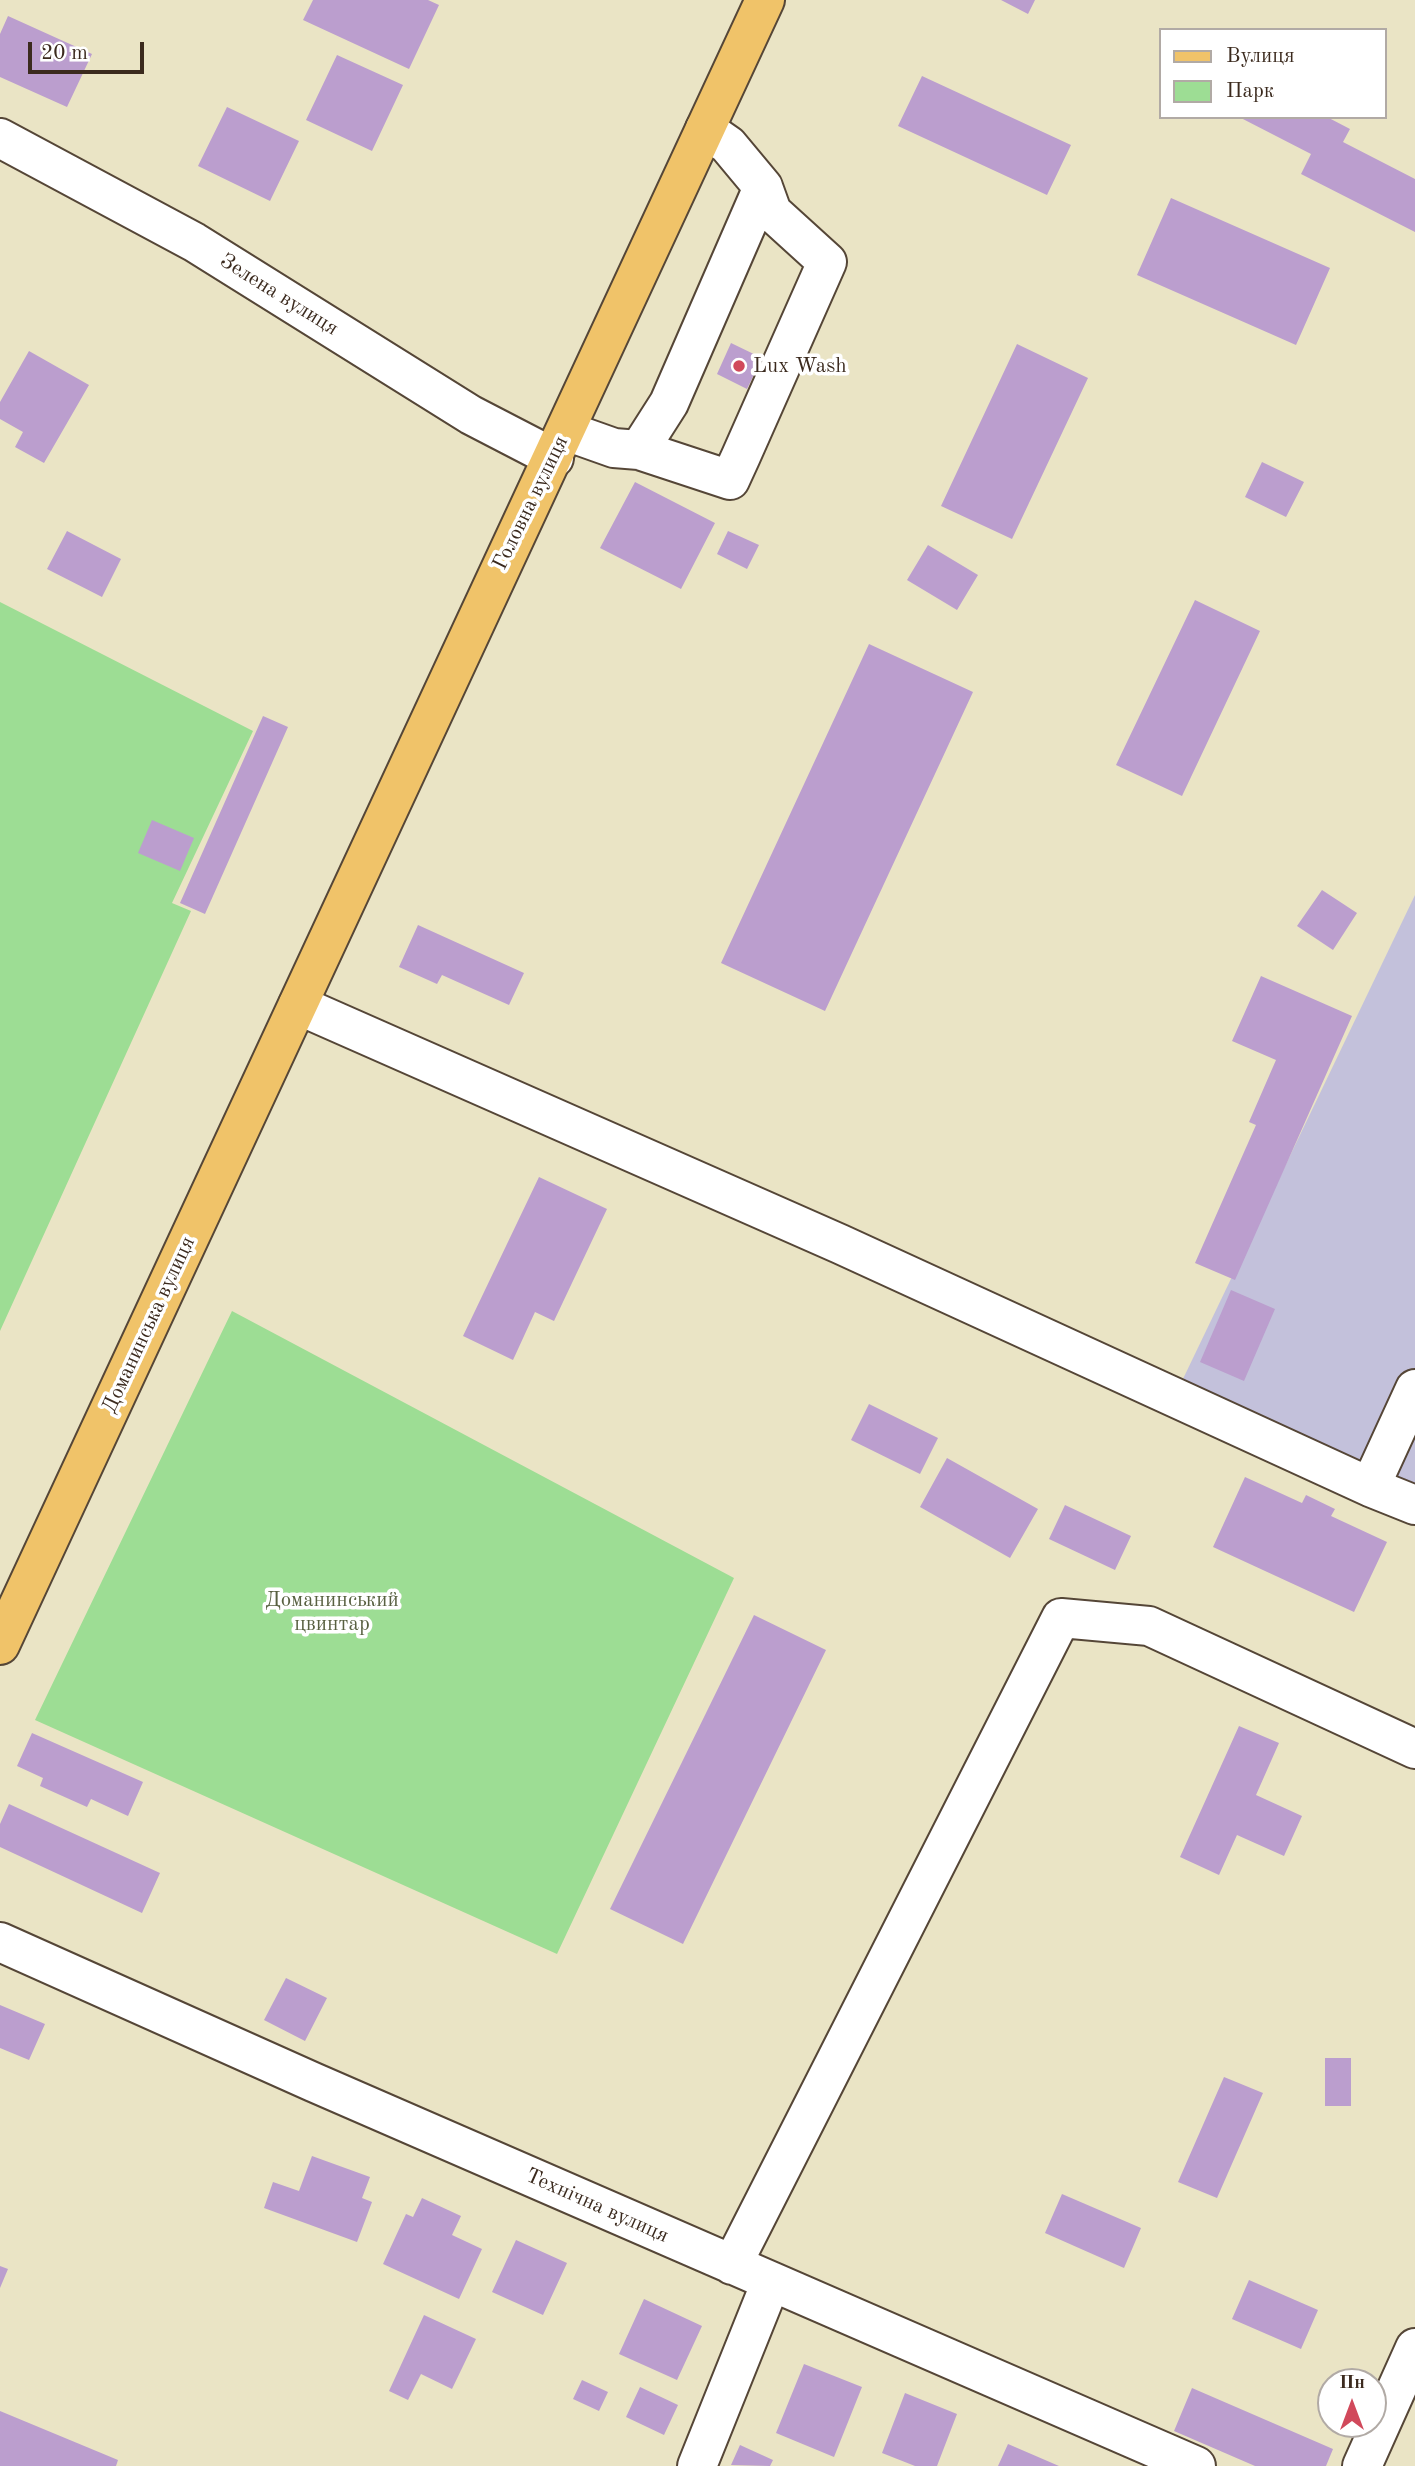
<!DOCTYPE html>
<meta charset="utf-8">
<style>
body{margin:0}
#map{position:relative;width:1415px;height:2466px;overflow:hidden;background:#eae4c5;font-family:"Old Standard TT",serif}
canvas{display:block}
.legend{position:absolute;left:1159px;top:28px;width:228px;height:91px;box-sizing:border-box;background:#fff;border:2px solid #b1aaa5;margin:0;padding:9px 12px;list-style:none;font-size:21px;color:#3b2a1e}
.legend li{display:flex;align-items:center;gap:14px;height:35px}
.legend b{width:35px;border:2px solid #b1aaa5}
.north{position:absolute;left:1317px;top:2368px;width:70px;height:70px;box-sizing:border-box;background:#fff;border:2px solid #b1aaa5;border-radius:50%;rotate:0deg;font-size:19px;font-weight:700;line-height:28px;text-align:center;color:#3b2a1e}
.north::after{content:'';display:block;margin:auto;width:24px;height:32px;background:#d1495b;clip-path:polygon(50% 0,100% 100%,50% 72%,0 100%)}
.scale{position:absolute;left:28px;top:42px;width:116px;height:32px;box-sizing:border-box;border:4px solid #3b2a1e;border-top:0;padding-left:9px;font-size:21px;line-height:24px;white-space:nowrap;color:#3b2a1e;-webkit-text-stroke:5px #fff;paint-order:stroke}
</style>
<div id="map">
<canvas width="1415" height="2466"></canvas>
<ul class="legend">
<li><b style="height:9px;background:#f0c369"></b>Вулиця</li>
<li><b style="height:19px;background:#9ddd94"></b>Парк</li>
</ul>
<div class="north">Пн</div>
<div class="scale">20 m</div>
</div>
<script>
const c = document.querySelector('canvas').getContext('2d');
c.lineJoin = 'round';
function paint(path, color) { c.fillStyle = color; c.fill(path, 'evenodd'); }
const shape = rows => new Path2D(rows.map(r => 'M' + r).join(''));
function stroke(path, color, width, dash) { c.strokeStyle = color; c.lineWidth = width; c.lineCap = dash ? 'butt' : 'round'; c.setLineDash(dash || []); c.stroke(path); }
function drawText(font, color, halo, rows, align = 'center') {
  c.font = font + ' "Old Standard TT",serif'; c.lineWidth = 7; c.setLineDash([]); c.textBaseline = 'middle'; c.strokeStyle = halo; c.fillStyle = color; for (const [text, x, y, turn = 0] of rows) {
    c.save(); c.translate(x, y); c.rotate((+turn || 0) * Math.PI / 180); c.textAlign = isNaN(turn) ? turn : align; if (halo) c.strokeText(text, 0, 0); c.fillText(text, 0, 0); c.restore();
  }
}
paint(shape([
 [1415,895,1415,1489,1182,1381]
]), '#c3c1db');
paint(shape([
 [0,602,253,731,172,903,191,911,0,1331],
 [232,1311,734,1578,557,1954,35,1720]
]), '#9ddd94');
paint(shape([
 [313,0,428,0,439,5,409,69,303,20],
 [1001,0,1035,0,1028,14],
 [8,16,92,54,67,107,0,77,0,34],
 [337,55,403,85,372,151,306,120],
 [922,76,1071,145,1047,195,898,126],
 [227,107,299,141,270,201,198,166],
 [1239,117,1327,117,1350,129,1343,142,1415,179,1415,232,1301,174,1311,154],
 [1171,198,1330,268,1296,345,1137,275],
 [731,343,762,358,747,389,717,374],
 [1017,344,1088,378,1012,539,941,506],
 [29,351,89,385,44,463,15,447,23,432,0,419,0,402],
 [1262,462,1304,482,1286,517,1245,497],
 [635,482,715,523,681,589,600,548],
 [67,531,121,559,102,597,47,569],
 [728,531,759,545,747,569,717,554],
 [928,545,978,575,957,610,907,580],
 [1195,600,1260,631,1182,796,1116,765],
 [869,644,973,692,825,1011,721,963],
 [263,716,288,727,205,914,180,903],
 [152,820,194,838,180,871,138,853],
 [1322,890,1357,913,1333,950,1297,926],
 [418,925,524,973,509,1005,442,975,437,984,399,967],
 [1261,976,1352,1016,1235,1280,1195,1263,1256,1125,1249,1122,1276,1060,1232,1041],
 [539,1177,607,1209,554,1321,535,1312,513,1360,463,1336],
 [1231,1290,1275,1309,1244,1381,1200,1362],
 [869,1404,938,1438,920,1474,851,1440],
 [947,1458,1038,1509,1010,1558,920,1507],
 [1245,1477,1302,1503,1306,1495,1335,1509,1331,1516,1387,1542,1354,1612,1213,1547],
 [1065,1505,1131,1536,1115,1570,1049,1539],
 [754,1615,826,1650,683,1944,610,1909],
 [1239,1726,1279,1743,1256,1795,1302,1816,1284,1856,1237,1835,1219,1875,1180,1857],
 [32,1733,143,1782,128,1816,91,1799,87,1807,40,1786,43,1778,17,1766],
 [9,1804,160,1873,142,1913,0,1847,0,1824],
 [286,1978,327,1998,305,2041,264,2020],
 [0,2005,45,2024,29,2060,0,2048],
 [1325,2058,1351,2058,1351,2106,1325,2106],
 [1224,2077,1263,2093,1217,2198,1178,2182],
 [312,2156,370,2177,362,2198,372,2202,357,2242,264,2208,273,2182,299,2191],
 [1062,2194,1141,2228,1124,2268,1045,2233],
 [422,2198,461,2216,452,2235,482,2249,459,2299,383,2264,406,2214,413,2217],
 [516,2240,567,2263,543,2315,492,2292],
 [0,2266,8,2269,0,2288],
 [1249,2280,1318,2310,1301,2349,1232,2319],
 [644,2299,702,2326,677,2380,619,2354],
 [424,2315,476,2339,452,2389,421,2374,408,2400,389,2391],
 [804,2364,862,2387,834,2457,776,2433],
 [582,2380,608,2392,599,2411,573,2399],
 [640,2387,678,2405,664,2435,626,2417],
 [1192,2388,1333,2449,1326,2466,1255,2466,1174,2431],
 [905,2393,957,2414,937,2466,915,2466,882,2453],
 [0,2411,118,2460,116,2466,0,2466],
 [1008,2444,1059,2466,998,2466],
 [740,2445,773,2460,770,2466,731,2465]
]), '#bb9ece');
const minor = shape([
 [0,138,194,242,471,415,554,458],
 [566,431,614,448,639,450,669,403,763,187,728,145,705,129],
 [639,450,730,480,741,456,827,262,772,212,763,187],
 [298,1005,840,1244,1370,1487,1415,1505],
 [1370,1487,1415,1389],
 [0,1942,313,2082,1196,2466],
 [732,2265,1061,1618,1149,1626,1415,1749],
 [697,2466,771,2282],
 [1362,2466,1415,2348]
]);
const major = shape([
 [0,1645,765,0]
]);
stroke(minor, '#554637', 42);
stroke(major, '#554637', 42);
stroke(minor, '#fff', 38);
stroke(major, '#f0c369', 38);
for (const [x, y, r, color] of [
 [739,366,7,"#d1495b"]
]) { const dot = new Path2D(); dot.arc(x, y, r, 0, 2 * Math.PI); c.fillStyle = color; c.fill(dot); stroke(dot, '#fff', 2.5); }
drawText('21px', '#3b2a1e', '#fff', [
 ["Зелена вулиця",279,295,32],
 ["Головна вулиця",531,503,-64],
 ["Доманинська вулиця",149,1325,-65],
 ["Технічна вулиця",597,2206,24]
]);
drawText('21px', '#3b2a1e', '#fff', [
 ["Lux Wash",753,366]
], 'left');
drawText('21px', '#586041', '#fff', [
 ["Доманинський",332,1600],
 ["цвинтар",332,1624]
]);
</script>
